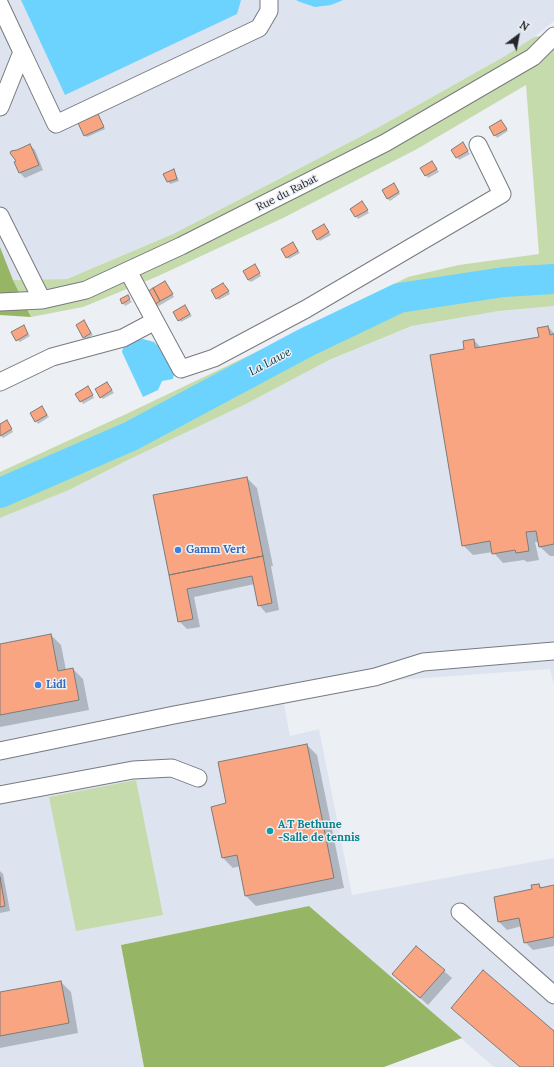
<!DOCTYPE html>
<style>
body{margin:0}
#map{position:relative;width:554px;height:1067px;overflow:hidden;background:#eceff4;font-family:Lora,serif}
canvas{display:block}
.north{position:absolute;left:498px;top:16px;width:40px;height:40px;-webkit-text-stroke:3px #eceff4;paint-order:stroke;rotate:32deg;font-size:11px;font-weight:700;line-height:16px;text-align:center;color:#252628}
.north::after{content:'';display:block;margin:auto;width:14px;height:18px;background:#252628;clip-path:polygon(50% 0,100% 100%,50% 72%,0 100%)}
</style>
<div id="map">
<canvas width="554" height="1067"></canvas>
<div class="north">N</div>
</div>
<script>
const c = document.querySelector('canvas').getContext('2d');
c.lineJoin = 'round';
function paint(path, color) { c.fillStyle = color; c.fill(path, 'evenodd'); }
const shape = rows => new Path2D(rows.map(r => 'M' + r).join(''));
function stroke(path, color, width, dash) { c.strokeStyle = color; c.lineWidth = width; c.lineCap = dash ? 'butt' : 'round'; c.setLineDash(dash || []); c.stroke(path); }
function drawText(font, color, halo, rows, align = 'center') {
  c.font = font + ' Lora,serif'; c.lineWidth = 3; c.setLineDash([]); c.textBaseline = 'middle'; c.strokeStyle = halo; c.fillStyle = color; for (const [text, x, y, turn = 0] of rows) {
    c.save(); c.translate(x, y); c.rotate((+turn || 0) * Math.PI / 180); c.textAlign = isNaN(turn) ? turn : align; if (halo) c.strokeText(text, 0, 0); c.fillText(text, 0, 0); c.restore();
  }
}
paint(shape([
 [0,0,554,0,554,21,534,37,505,56,379,127,173,234,67,279,13,280,0,247],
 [554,306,554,685,550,669,396,680,284,704,290,736,319,729,352,895,554,858,554,1067,494,1067,309,906,121,945,144,1067,0,1067,0,518,69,490,130,459,246,404,329,360,413,326,499,311]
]), '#dde4f0');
paint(shape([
 [554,34,554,306,499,311,412,326,329,360,246,404,130,459,69,490,0,518,0,472,124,415,269,346,408,277,459,265,539,254,526,85,417,149,283,218,156,277,83,307,31,317,13,280,67,279,173,234,379,127,505,56,534,37],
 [136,780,163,915,76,931,49,797]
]), '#c6dbab');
paint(shape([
 [0,247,13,280,31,317,0,315],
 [309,906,462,1038,384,1067,144,1067,121,945]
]), '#96b565');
paint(shape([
 [21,0,241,0,237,14,65,95],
 [296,0,343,0,331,5,315,7,300,2],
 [143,339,154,342,158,346,174,374,173,379,162,381,158,390,143,397,122,352,123,348,133,341]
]), '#6bd3fd');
paint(shape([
 [97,115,105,129,87,137,85,135],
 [501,121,508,131,497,138,495,135],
 [463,144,470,154,459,160,453,150],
 [30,145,35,150,43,170,25,178,20,173,16,163,17,162,17,151],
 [434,164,439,172,428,178,421,168],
 [174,170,179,181,170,184,164,174],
 [396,187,400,194,390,201,387,198],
 [362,203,369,213,358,219,356,216],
 [324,225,331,235,320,241,318,239],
 [295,246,300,253,289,259,287,257],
 [257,268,261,276,251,282,248,280],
 [167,285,174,297,157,307,155,304],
 [226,286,230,294,219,300,217,298],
 [127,296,132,302,125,306,121,300],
 [185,307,192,316,181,322,179,320],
 [84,322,93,335,86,339,83,337],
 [23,326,30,336,20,342,17,340],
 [548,327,554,333,554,556,550,556,539,546,539,542,535,542,539,560,527,562,524,560,503,563,493,552,473,555,463,545,465,350,474,340,481,348,540,338],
 [107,383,114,393,103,399,101,397],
 [90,390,94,398,83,404,77,394],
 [42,408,49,417,38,424,32,414],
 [9,424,13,432,3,438,0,435,0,425],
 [247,478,257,488,273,566,271,566,279,610,266,613,259,605,255,584,194,597,200,627,187,629,179,621,154,496],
 [51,635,61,645,66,670,73,669,83,679,89,710,0,727,0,645],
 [307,745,317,755,344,888,256,906,246,896,240,866,233,868,223,858,228,804],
 [0,871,3,874,10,911,0,913],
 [539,885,542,888,554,886,554,946,533,950,525,942,522,926,507,930,499,922],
 [444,971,452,978,428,1005,401,981],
 [61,982,71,992,78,1033,0,1048,0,993]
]), '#0003');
stroke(shape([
 [0,493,131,436,305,343,399,298,504,282,554,279]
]), '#6bd3fd', 30);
const building = shape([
 [98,114,104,127,84,136,78,123,98,114],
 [501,120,507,129,494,136,489,127,501,120],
 [463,142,468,151,456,158,451,150,463,142],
 [30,144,39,165,19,173,14,162,16,161,10,153,11,151,17,150,30,144],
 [432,161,437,169,425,176,420,168,432,161],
 [174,169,177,179,167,182,163,174,174,169],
 [394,183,399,192,387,199,382,190,394,183],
 [362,201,368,210,355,217,350,209,362,201],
 [324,224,329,232,317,240,312,231,324,224],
 [293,242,298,251,286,258,281,249,293,242],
 [255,264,260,273,248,280,243,271,255,264],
 [165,281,173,294,160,301,153,288,165,281],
 [223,283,229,291,216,299,211,290,223,283],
 [153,288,160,301,154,305,147,292,153,288],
 [128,295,130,299,122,304,120,299,128,295],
 [185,305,190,314,178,321,173,312,185,305],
 [84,320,91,333,83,338,76,325,84,320],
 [24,325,28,334,16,341,11,332,24,325],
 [548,326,550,335,554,334,554,544,539,547,536,531,526,532,529,551,516,553,515,550,492,554,490,541,462,546,430,355,464,349,463,341,474,339,475,348,539,337,537,328,548,326],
 [107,382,112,390,100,398,95,389,107,382],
 [88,386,93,395,80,402,75,394,88,386],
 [42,406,47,415,35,422,30,413,42,406],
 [7,420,12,429,0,436,0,424,7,420],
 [247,477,263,556,169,575,153,495,247,477],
 [263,556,272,603,258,606,252,576,187,589,193,619,178,622,169,575,263,556],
 [51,634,58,671,73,668,79,700,0,715,0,644,51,634],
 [307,744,334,878,245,896,237,855,222,858,211,807,226,803,218,762,307,744],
 [0,877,5,906,0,907,0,877],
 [539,884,540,888,554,885,554,937,524,943,519,918,498,922,494,897,532,889,531,885,539,884],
 [416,946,445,970,420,998,392,974,416,946],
 [483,970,554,1031,554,1067,520,1067,451,1008,483,970],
 [61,981,69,1023,0,1036,0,992,61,981]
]);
paint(building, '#faa581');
stroke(building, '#807b78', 1);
const minor = shape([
 [0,5,22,52,0,107],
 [22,52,56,124,259,28,269,11,269,0],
 [0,216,42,300],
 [128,271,181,369,214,358,306,309,502,194,478,145],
 [0,302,42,300,86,290,181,246,385,143,533,57,554,36],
 [0,382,52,357,123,338,155,321],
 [0,751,174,715,375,677,423,662,554,651],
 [0,795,133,770,172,768,198,778],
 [460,912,554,995]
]);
stroke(minor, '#777a7f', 19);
stroke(minor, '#fff', 17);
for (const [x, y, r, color] of [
 [178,550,4,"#3f7fe0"],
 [38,685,4,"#3f7fe0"],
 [270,831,4,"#0f9aa8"]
]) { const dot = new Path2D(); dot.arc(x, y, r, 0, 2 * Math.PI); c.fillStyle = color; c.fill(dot); stroke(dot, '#eceff4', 1.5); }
drawText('11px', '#252628', '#eceff4', [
 ["Rue du Rabat",287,193,-27]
]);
drawText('bold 11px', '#366cbe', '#eceff4', [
 ["Gamm Vert",186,550],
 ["Lidl",46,685]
], 'left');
drawText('bold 11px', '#0d838f', '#eceff4', [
 ["A.T Bethune",278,825],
 ["-Salle de tennis",278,838]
], 'left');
drawText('italic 12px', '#023444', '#eceff4', [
 ["La Lawe",270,362,-28]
]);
</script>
